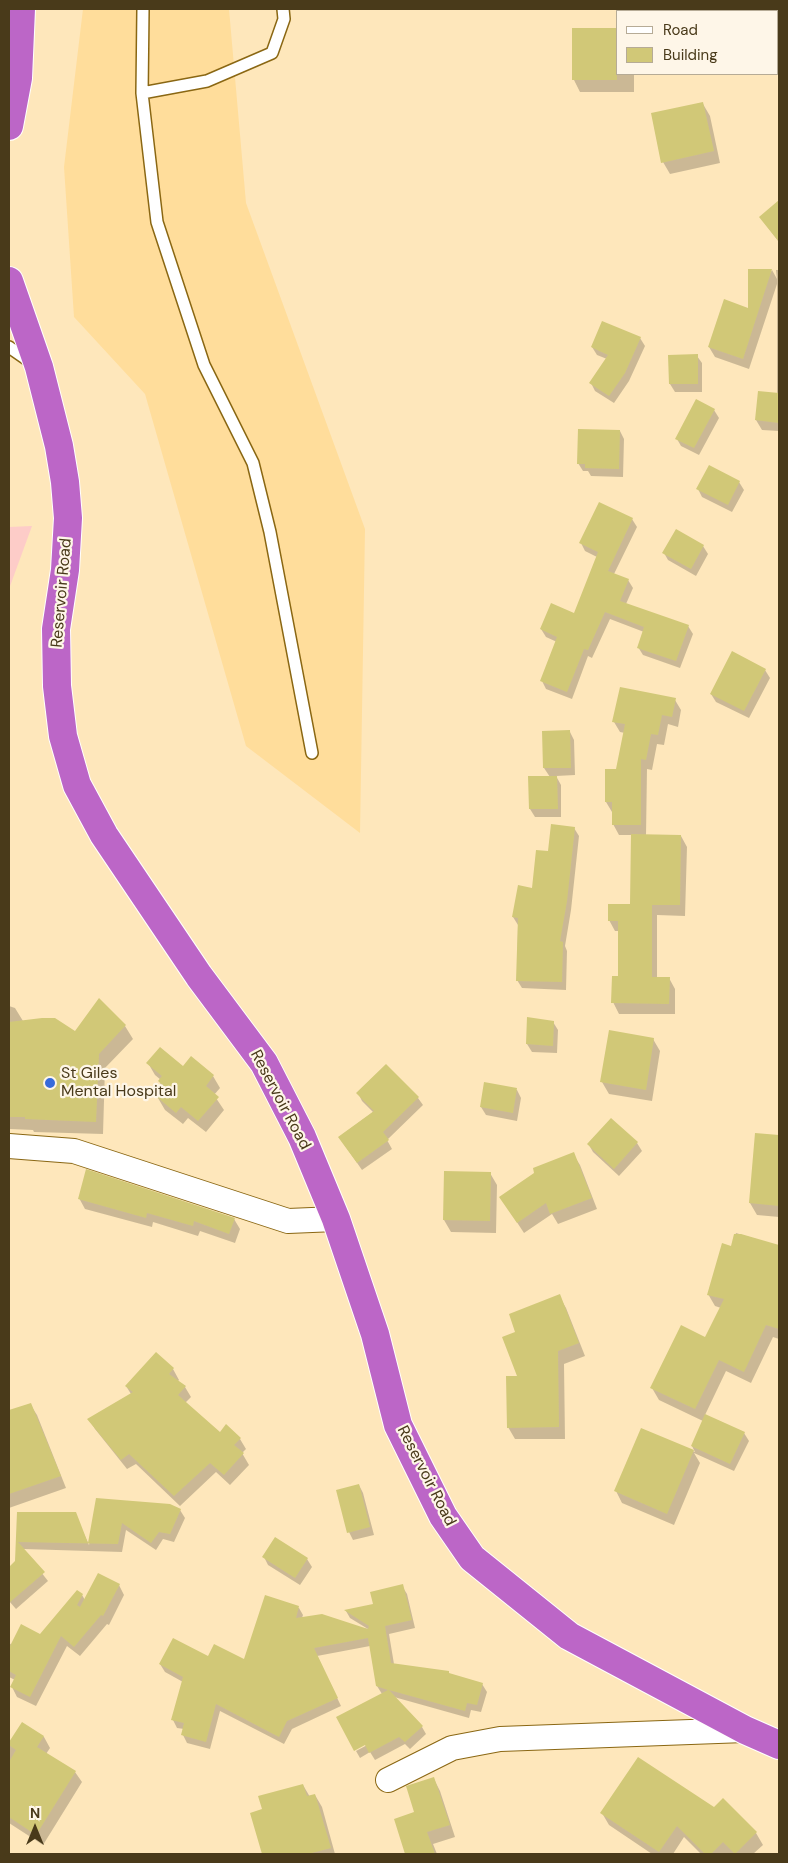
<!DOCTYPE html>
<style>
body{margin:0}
#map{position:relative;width:788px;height:1863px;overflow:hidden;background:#fee7bb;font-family:"DM Sans",sans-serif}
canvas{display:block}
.frame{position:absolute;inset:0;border:10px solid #493a1a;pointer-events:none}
.legend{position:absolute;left:616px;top:10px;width:162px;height:65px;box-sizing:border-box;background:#fef6e8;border:1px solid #b6ab96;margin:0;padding:6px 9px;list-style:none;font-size:15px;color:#493a1a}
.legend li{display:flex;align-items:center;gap:10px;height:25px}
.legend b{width:25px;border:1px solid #b6ab96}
.north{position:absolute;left:10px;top:1803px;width:50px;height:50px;-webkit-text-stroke:4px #fef6e8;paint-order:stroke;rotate:0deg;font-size:14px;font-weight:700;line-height:20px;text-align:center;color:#493a1a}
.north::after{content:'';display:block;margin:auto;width:18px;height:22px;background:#493a1a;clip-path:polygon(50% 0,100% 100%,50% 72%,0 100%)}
</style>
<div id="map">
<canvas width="788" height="1863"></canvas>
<div class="frame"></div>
<ul class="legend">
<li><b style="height:6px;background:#fff"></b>Road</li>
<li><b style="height:14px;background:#d1c877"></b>Building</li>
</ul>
<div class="north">N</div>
</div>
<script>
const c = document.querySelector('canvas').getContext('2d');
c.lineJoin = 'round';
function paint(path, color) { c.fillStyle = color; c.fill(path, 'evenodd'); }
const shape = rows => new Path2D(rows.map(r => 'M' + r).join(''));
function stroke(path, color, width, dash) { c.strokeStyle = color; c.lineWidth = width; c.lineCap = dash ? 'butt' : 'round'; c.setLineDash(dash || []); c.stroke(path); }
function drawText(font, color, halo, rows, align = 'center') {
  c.font = font + ' "DM Sans",sans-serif'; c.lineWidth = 4.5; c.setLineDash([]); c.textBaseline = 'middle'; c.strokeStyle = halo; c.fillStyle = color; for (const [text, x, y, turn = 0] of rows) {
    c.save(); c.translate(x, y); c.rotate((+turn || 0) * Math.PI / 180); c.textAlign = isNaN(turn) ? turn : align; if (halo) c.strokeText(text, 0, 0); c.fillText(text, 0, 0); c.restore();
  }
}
paint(shape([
 [83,9,229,9,246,203,365,529,360,833,246,746,145,394,74,317,64,167]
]), '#ffdd9b');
paint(shape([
 [32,526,9,589,9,527]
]), '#fdccc8');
paint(shape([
 [652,9,698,9,698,11,651,11],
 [617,74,634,74,634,92,580,92,574,80],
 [703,104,710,116,720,163,670,174,663,162],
 [779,202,779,242,760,217],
 [772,270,777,279,776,270,779,270,779,431,762,430,756,420,777,394,777,284,749,369,715,357,709,347,749,309],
 [640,338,645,346,629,381,614,403,595,391,591,383,607,359,597,355,592,347],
 [670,356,697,356,702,363,702,392,675,392,670,384],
 [714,410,719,418,699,455,681,446,677,439],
 [620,431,624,439,623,477,591,476,588,471,583,471,578,463],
 [739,482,744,490,732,512,702,497,698,489],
 [632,519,637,527,614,574,628,580,633,588,626,604,688,626,693,634,680,668,643,655,638,647,644,632,610,619,592,658,588,656,572,699,546,689,542,681,557,642,546,637,541,629,574,615,597,557,585,551,581,543],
 [703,546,708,554,696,576,668,560,664,553],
 [765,670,770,678,749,718,716,702,711,694],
 [675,700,681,710,678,727,668,724,664,745,657,744,652,770,647,769,646,836,681,836,687,847,685,916,657,915,657,978,669,978,675,989,675,1014,619,1014,613,1002,619,978,619,931,615,931,609,920,631,905,632,835,619,835,613,824,614,812,612,812,606,802,617,770,625,733,620,732,614,722],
 [570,732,574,740,575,775,556,776,561,785,561,817,535,817,530,809,550,777,544,768],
 [574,828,579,836,571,910,565,946,567,951,566,990,522,988,517,980,518,925,513,917,533,889,549,853],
 [99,1000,125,1026,133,1039,105,1068,103,1134,34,1132,33,1130,9,1129,9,1006,15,1008,23,1021,76,1033],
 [528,1018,553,1022,558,1030,557,1053,532,1052,527,1044],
 [653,1039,660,1051,652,1101,609,1094,602,1082],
 [191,1058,213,1076,220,1088,214,1095,224,1110,206,1132,188,1118,183,1124,165,1110,158,1098,164,1090,159,1081,161,1080,155,1075,148,1063,183,1067],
 [485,1084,517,1090,521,1098,517,1121,486,1115,481,1107],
 [358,1093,418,1098,423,1105,387,1140,392,1149,362,1170,339,1137,373,1112,362,1101],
 [611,1120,637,1143,642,1151,619,1176,593,1152,589,1145],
 [756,1135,779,1136,779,1217,757,1215,750,1203],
 [573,1154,580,1165,597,1209,558,1224,552,1214,524,1233,501,1198],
 [445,1172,490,1173,497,1185,496,1233,451,1232,444,1220],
 [79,1198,234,1219,240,1229,235,1243,200,1231,198,1236,153,1222,152,1227,85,1209],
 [736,1233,776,1245,779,1250,779,1271,773,1295,779,1296,779,1339,773,1337,751,1383,726,1371,705,1415,744,1433,749,1441,734,1471,694,1453,700,1463,674,1525,622,1503,616,1491,642,1429,695,1452,692,1446,703,1421,659,1400,652,1388,706,1339,721,1308,715,1306,708,1294,732,1247],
 [559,1296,566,1308,585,1356,564,1364,565,1439,515,1439,508,1427,519,1377,517,1332],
 [156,1354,173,1369,179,1380,177,1382,185,1387,191,1397,185,1403,220,1433,240,1439,246,1449,242,1453,249,1465,230,1485,216,1472,180,1506,136,1464,127,1469,95,1429,89,1419,131,1394,126,1386],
 [30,1404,37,1415,66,1488,9,1508,9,1411],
 [359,1485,363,1493,374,1535,353,1540,349,1532],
 [97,1499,180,1510,185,1518,174,1542,163,1539,156,1550,126,1530,122,1552,23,1549,48,1581,16,1609,9,1601,9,1568,16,1562,18,1513,75,1514,89,1545],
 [276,1539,307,1559,312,1567,300,1585,268,1565,264,1557],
 [119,1585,124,1595,109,1625,107,1624,80,1656,67,1646,36,1706,17,1697,12,1687,15,1680,9,1677,9,1643,12,1645,41,1635,82,1595,85,1600],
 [402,1586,407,1594,415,1628,389,1634,394,1664,450,1675,482,1684,487,1692,481,1712,471,1710,469,1718,394,1697,422,1727,426,1734,410,1749,405,1744,375,1760,370,1752,360,1758,356,1751,371,1743,382,1694,377,1686,370,1646,317,1656,341,1706,292,1729,284,1744,220,1711,210,1749,187,1743,183,1735,184,1729,177,1728,173,1720,183,1682,165,1672,160,1664,209,1658,245,1660,266,1597,299,1608,303,1615,302,1618,368,1629,350,1618,346,1611,375,1605],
 [23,1724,44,1737,50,1748,46,1754,75,1772,82,1782,43,1845,9,1823,9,1745],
 [434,1779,440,1791,455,1837,433,1844,437,1854,407,1854,395,1820,416,1813],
 [303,1785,310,1797,315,1795,322,1807,335,1854,263,1854,252,1814,263,1810],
 [714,1809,756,1833,763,1845,753,1854,701,1854,684,1837,673,1854,652,1854,609,1825,602,1813]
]), '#0003');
paint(shape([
 [572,28,617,28,617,80,572,80],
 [703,102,714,151,661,163,651,113],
 [779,200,779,242,759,217],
 [748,269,772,269,743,359,708,347,724,299,748,308],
 [602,321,641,337,625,373,609,396,589,383,608,355,591,347],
 [698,354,698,384,669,384,668,355],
 [758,391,779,393,779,423,755,420],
 [696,399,715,409,694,448,675,439],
 [578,429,620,430,619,469,585,468,585,464,577,464],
 [709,465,740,481,728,505,696,489],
 [599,502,633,518,608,571,629,579,620,601,689,625,676,661,637,648,644,627,605,612,588,650,584,649,567,692,540,681,557,637,540,629,551,603,574,613,598,552,579,543],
 [676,529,704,545,691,569,662,553],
 [732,651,766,669,744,711,710,694],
 [620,687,676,698,672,717,662,715,658,735,651,734,646,760,641,759,641,825,612,825,612,802,605,802,605,769,616,769,625,724,612,722],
 [570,730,571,768,543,768,542,731],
 [528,776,557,776,558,809,529,809],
 [551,824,575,827,567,901,560,941,563,942,562,982,516,981,518,918,512,917,518,885,532,888,536,850,548,851],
 [631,834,681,835,680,905,652,905,652,977,670,977,669,1004,611,1003,612,976,618,976,618,921,608,921,608,904,630,904],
 [99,998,126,1025,99,1054,96,1122,25,1119,25,1117,9,1117,9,1022,42,1018,55,1018,75,1031],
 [527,1017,554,1021,553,1046,526,1044],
 [609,1030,654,1038,646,1090,600,1082],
 [160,1047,183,1066,191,1056,214,1075,206,1086,219,1097,198,1121,181,1107,176,1113,157,1097,165,1087,158,1081,162,1076,146,1063],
 [386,1064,419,1097,383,1132,389,1140,357,1163,338,1137,374,1111,356,1093],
 [484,1082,517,1088,513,1113,480,1107],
 [611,1118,638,1142,614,1169,587,1144],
 [755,1133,779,1135,779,1206,749,1203],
 [574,1152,592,1198,550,1214,546,1203,517,1223,499,1197,534,1173,533,1168],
 [86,1169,235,1218,229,1234,194,1221,193,1226,147,1213,146,1218,78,1199],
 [444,1171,491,1172,490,1221,443,1220],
 [734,1234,741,1234,779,1245,779,1329,766,1325,744,1372,719,1360,695,1409,650,1388,681,1325,705,1337,724,1299,707,1295,722,1243,731,1246],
 [560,1294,579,1343,558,1351,559,1427,507,1428,506,1376,517,1376,502,1337,515,1332,509,1314],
 [156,1352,174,1368,169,1374,186,1386,178,1395,220,1432,226,1424,241,1438,234,1445,244,1453,224,1475,210,1463,174,1496,129,1454,121,1460,87,1419,133,1392,125,1386],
 [31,1403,61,1476,9,1494,9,1410],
 [705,1414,745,1432,730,1464,691,1446],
 [641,1428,694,1450,667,1514,614,1491],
 [359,1484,370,1527,347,1533,336,1490],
 [96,1498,170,1504,181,1509,170,1534,159,1532,151,1543,122,1523,118,1544,18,1542,45,1572,9,1603,9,1567,15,1561,17,1512,76,1512,88,1543],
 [275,1537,308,1558,295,1578,262,1557],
 [98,1573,120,1584,103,1616,101,1615,74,1647,61,1636,30,1697,10,1687,16,1675,9,1671,9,1648,21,1624,40,1634,77,1590,83,1594,77,1605,80,1607],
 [403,1584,412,1620,385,1626,391,1663,449,1671,449,1673,483,1683,477,1705,467,1703,465,1711,389,1690,423,1726,405,1742,399,1737,369,1753,365,1745,354,1751,336,1717,388,1690,376,1686,368,1638,314,1648,338,1698,287,1721,279,1737,216,1704,206,1742,181,1735,184,1723,171,1720,183,1677,159,1664,173,1638,208,1656,214,1644,244,1659,265,1595,299,1606,296,1618,322,1614,368,1629,369,1626,344,1610,373,1604,370,1592],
 [22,1722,44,1736,37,1747,76,1771,36,1835,9,1817,9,1762,16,1750,9,1745,9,1742],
 [638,1757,714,1807,723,1798,757,1832,735,1854,723,1842,711,1854,705,1854,677,1826,659,1852,600,1813],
 [434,1777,450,1825,427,1832,435,1854,405,1854,394,1819,414,1812,406,1786],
 [303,1784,307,1796,315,1794,331,1848,308,1854,262,1854,250,1813,262,1809,258,1796]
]), '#d1c877');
const lane = shape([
 [143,9,142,93,157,222,204,365,253,463,270,532,312,753],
 [142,93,207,81,272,53,284,19,283,9],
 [9,347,32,363]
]);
const street = shape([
 [9,1146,74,1151,288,1221,336,1219],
 [388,1780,452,1748,500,1739,745,1730]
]);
const highway = shape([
 [9,126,18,78,21,9],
 [9,281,39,367,59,446,65,482,68,518,65,570,56,629,57,686,63,736,77,785,104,835,199,976,264,1063,302,1137,336,1219,375,1334,398,1425,443,1516,472,1558,569,1636,745,1730,779,1745]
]);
stroke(lane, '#8a6713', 14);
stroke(street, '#8a6713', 26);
stroke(highway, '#fff', 30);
stroke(lane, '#fff', 11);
stroke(street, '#fff', 24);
stroke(highway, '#bc66c7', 28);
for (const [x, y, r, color] of [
 [50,1083,6,"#386bdb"]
]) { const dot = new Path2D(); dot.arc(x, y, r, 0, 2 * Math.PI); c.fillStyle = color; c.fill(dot); stroke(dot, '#fef6e8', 2); }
drawText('16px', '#493a1a', '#fef6e8', [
 ["Reservoir Road",62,593,-85],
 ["Reservoir Road",280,1100,62],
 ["Reservoir Road",426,1476,63]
]);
drawText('16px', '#493a1a', '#fef6e8', [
 ["St Giles",61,1074],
 ["Mental Hospital",61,1092]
], 'left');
</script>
